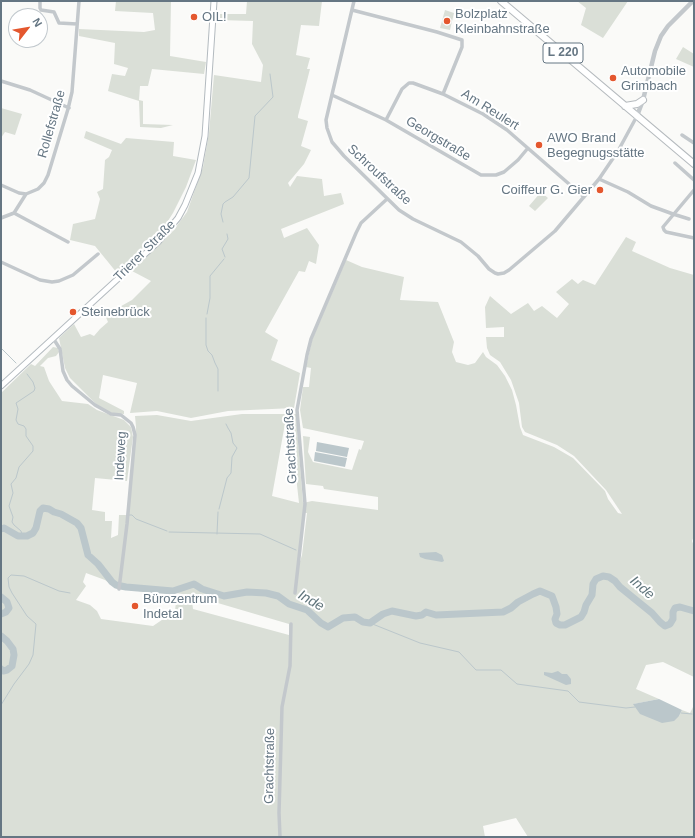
<!DOCTYPE html>
<meta charset="utf-8">
<style>
body{margin:0}
#map{position:relative;width:695px;height:838px;overflow:hidden;background:#fafaf8;font-family:Arial,sans-serif}
canvas{display:block}
.frame{position:absolute;inset:0;border:2px solid #657683;pointer-events:none}
.north{position:absolute;left:8px;top:8px;width:40px;height:40px;box-sizing:border-box;background:#fff;border:1px solid #c1c8cd;border-radius:50%;rotate:59deg;font-size:11px;font-weight:700;line-height:16px;text-align:center;color:#657683}
.north::after{content:'';display:block;margin:auto;width:14px;height:18px;background:#e4572e;clip-path:polygon(50% 0,100% 100%,50% 72%,0 100%)}
</style>
<div id="map">
<canvas width="695" height="838"></canvas>
<div class="frame"></div>
<div class="north">N</div>
</div>
<script>
const c = document.querySelector('canvas').getContext('2d');
c.lineJoin = 'round';
function paint(path, color) { c.fillStyle = color; c.fill(path, 'evenodd'); }
const shape = rows => new Path2D(rows.map(r => 'M' + r).join(''));
function stroke(path, color, width, dash) { c.strokeStyle = color; c.lineWidth = width; c.lineCap = dash ? 'butt' : 'round'; c.setLineDash(dash || []); c.stroke(path); }
function drawText(font, color, halo, rows, align = 'center') {
  c.font = font + ' Arial,sans-serif'; c.lineWidth = 4; c.setLineDash([]); c.textBaseline = 'middle'; c.strokeStyle = halo; c.fillStyle = color; for (const [text, x, y, turn = 0] of rows) {
    c.save(); c.translate(x, y); c.rotate((+turn || 0) * Math.PI / 180); c.textAlign = isNaN(turn) ? turn : align; if (halo) c.strokeText(text, 0, 0); c.fillText(text, 0, 0); c.restore();
  }
}
paint(shape([
 [116,1,171,1,170,56,206,62,204,74,152,69,148,86,140,86,139,100,143,101,143,124,173,125,161,128,140,127,139,101,108,91,112,74,125,76,128,68,114,64,115,43,79,36,79,29,144,32,155,30,153,13,115,11],
 [247,1,322,1,319,26,301,25,296,55,310,58,307,69,310,69,298,116,298,118,308,121,301,146,311,150,304,164,288,183,290,187,297,176,322,179,324,196,341,193,344,204,281,229,284,238,307,228,319,245,316,264,309,261,305,272,299,271,265,332,278,340,271,360,300,373,294,408,228,411,191,418,157,411,130,413,137,383,103,375,99,398,124,411,124,414,110,413,96,404,70,378,65,368,59,338,74,324,81,337,90,334,94,336,100,329,108,322,105,315,132,300,151,281,132,271,173,231,187,212,203,167,209,133,214,75,261,82,263,65,252,44,253,21,218,20,218,14,246,14],
 [577,1,628,1,603,38,581,25,586,8],
 [445,10,454,13,450,30,440,28],
 [683,47,694,54,694,67,676,59],
 [1,108,22,114,15,135,5,132,1,138],
 [86,131,121,144,126,138,174,142,173,156,196,160,186,187,173,213,164,227,117,273,95,246,70,240,73,224,95,219,100,199,97,192,103,189,105,160,109,157,112,150,84,138],
 [541,192,548,198,535,211,529,206],
 [626,237,636,242,632,251,670,268,694,275,694,536,692,541,694,546,694,677,663,662,646,665,636,689,659,699,634,704,679,716,682,710,690,713,694,705,694,837,528,837,516,818,483,826,485,837,21,837,17,836,16,837,1,837,1,393,31,364,35,366,53,347,58,348,59,352,56,356,48,358,40,366,44,367,49,381,62,401,88,404,97,410,124,420,131,427,133,437,127,481,95,478,92,510,105,512,105,521,112,521,111,538,118,535,119,515,126,515,127,522,136,427,135,416,157,415,191,421,242,414,296,414,303,503,312,501,378,510,378,497,324,489,323,486,306,484,303,436,310,437,308,452,313,462,352,470,359,449,361,450,364,441,303,428,300,410,303,387,309,387,311,368,306,367,312,340,346,260,362,267,404,277,400,300,438,302,454,342,452,352,456,362,468,365,475,363,483,352,486,357,497,365,505,376,512,390,516,405,520,427,523,435,554,447,573,458,605,491,608,499,618,513,622,514,606,490,574,456,557,445,525,432,522,427,519,403,511,380,500,362,490,355,487,348,486,337,504,337,504,327,486,328,485,307,490,296,511,314,528,303,534,311,542,306,557,318,569,304,556,292,572,279,578,284,583,280,595,285],
 [286,418,290,422,299,503,272,496],
 [303,513,307,513,302,555,297,571],
 [86,573,105,580,117,589,170,594,176,593,194,596,289,624,289,635,193,609,192,601,187,600,176,602,175,611,153,626,101,619,97,611,90,605,76,600,86,586,83,582]
]), '#dadfd7');
paint(shape([
 [317,442,349,448,347,457,316,451],
 [315,452,347,458,345,467,314,461],
 [436,552,442,555,444,561,442,562,425,559,420,557,419,553],
 [558,671,562,674,567,674,571,679,571,684,566,685,544,675,544,672,552,673],
 [659,699,682,710,679,716,674,721,662,723,640,714,633,704]
]), '#bbc7cb');
stroke(shape([
 [223,222,221,214,223,204,225,202,233,197,249,178,255,116,273,97,270,74],
 [225,257,222,249,228,239,227,234],
 [207,314,210,298,210,276,224,259],
 [206,318,206,345,208,351,212,355,215,363,218,369,218,391],
 [1,348,16,363],
 [219,509,227,478,231,473,232,457,237,448,233,443,231,433,228,428,226,424],
 [129,515,132,515,136,519,167,531],
 [169,532,260,534,296,550],
 [217,534,218,512],
 [23,537,21,531,14,525,12,522,13,517,9,506,13,493,11,484,16,478,19,467,33,451,33,446,26,436,26,429,24,426,18,424,16,420,18,409,16,403,34,391,35,388,33,382,27,374],
 [370,623,420,643,459,652,476,670,501,670,517,684,568,691,579,702,626,708,635,707],
 [1,705,14,684,29,664,33,655,36,624,27,616,12,593,9,587,8,578,11,575,24,576,59,591,70,593],
 [681,713,692,714]
]), '#bbc7cb', 1);
stroke(shape([
 [1,529,4,528,18,536,27,536,33,533,36,528,40,511,43,508,49,509,54,512,61,514,77,523,81,528,88,555,98,564,112,582,116,585,126,587,173,591,194,584,202,589,224,596,247,592,266,593,278,596,289,604,307,610,321,623,328,627,343,618,355,617,363,622,370,623,383,614,392,611,416,616,422,615,426,612,436,615,503,612,511,608,518,602,533,594,540,591,552,596,556,607,557,614,555,619,556,623,560,625,565,625,581,617,584,612,586,605,592,595,593,584,596,579,603,576,609,577,615,581,620,587,652,613,660,622,665,626,670,624,673,619,673,612,675,608,680,607,694,611],
 [1,597,7,602,9,608,6,612,1,614],
 [1,636,7,641,13,649,14,655,12,666,7,670,3,671,1,669]
]), '#bbc7cb', 7);
const secondary = shape([
 [1,386,158,242,178,218,185,205,198,173,205,136,214,1]
]);
const primary = shape([
 [501,1,694,164],
 [625,106,637,104,643,100]
]);
stroke(secondary, '#b3babf', 7);
stroke(primary, '#b5babe', 8);
stroke(shape([
 [40,1,40,8,41,10,54,12,59,23,77,24],
 [354,1,326,120,327,128,332,142,344,156,399,210,413,219,461,242,478,256,489,269,495,273,498,274,504,273,509,270,555,231,599,179,618,151,637,116],
 [352,10,437,32,462,40,462,47,443,94],
 [1,81,30,90,69,108],
 [332,95,386,120,481,175,496,175,504,172,518,160,528,148],
 [386,120,402,89,409,83,413,83,443,94,483,114,507,130,584,197],
 [682,135,694,143],
 [675,163,694,180],
 [599,179,628,192,651,206,673,214,689,219],
 [1,185,19,193,26,194,38,189,44,183,48,175,68,109,72,92,79,1],
 [694,190,663,227,664,230,666,232,694,238],
 [14,213,68,242],
 [1,218,14,213,26,194],
 [1,262,40,280,52,282,59,281,73,275,98,254],
 [53,338,60,349,63,371,67,380,72,386,95,405,111,414,121,415,131,423,133,427,135,435,127,524,119,589],
 [295,593,305,504,297,410,307,355,311,339,356,233,361,223,387,199],
 [280,837,279,813,282,707,290,666,291,624]
]), '#c3c8cc', 3.5);
stroke(shape([
 [637,116,643,100,655,51,661,36,668,26,693,1]
]), '#c3c8cc', 4.5);
stroke(secondary, '#fff', 5);
stroke(primary, '#fff', 6);
for (const [x, y, r, color] of [
 [194,17,4,"#e4572e"],
 [447,21,4,"#e4572e"],
 [613,78,4,"#e4572e"],
 [539,145,4,"#e4572e"],
 [600,190,4,"#e4572e"],
 [73,312,4,"#e4572e"],
 [135,606,4,"#e4572e"]
]) { const dot = new Path2D(); dot.arc(x, y, r, 0, 2 * Math.PI); c.fillStyle = color; c.fill(dot); stroke(dot, '#fff', 1.5); }
for (const [x, y, w] of [
 [563,53,40]
]) { const box = new Path2D(); box.roundRect(x - w / 2, y - 10, w, 20, 3); c.fillStyle = '#fff'; c.fill(box); stroke(box, '#657683', 1); }
drawText('bold 12px', '#657683', null, [
 ["L 220",563,53]
]);
drawText('13px', '#657683', '#fff', [
 ["Bolzplatz",455,14],
 ["Kleinbahnstraße",455,29],
 ["OIL!",202,17],
 ["Automobile",621,71],
 ["Grimbach",621,86],
 ["AWO Brand",547,138],
 ["Begegnugsstätte",547,153],
 ["Coiffeur G. Gier",592,190,"right"],
 ["Steinebrück",81,312],
 ["Bürozentrum",143,599],
 ["Indetal",143,614]
], 'left');
drawText('13px', '#657683', '#fff', [
 ["Am Reulert",490,110,32],
 ["Rollefstraße",52,124,-74],
 ["Georgstraße",438,139,31],
 ["Schroufstraße",379,175,43],
 ["Trierer Straße",145,251,-45],
 ["Grachtstraße",291,446,-93],
 ["Indeweg",121,456,-87],
 ["Grachtstraße",270,766,-89]
]);
drawText('italic 14px', '#60757c', '#fff', [
 ["Inde",642,588,41],
 ["Inde",311,601,30]
]);
</script>
